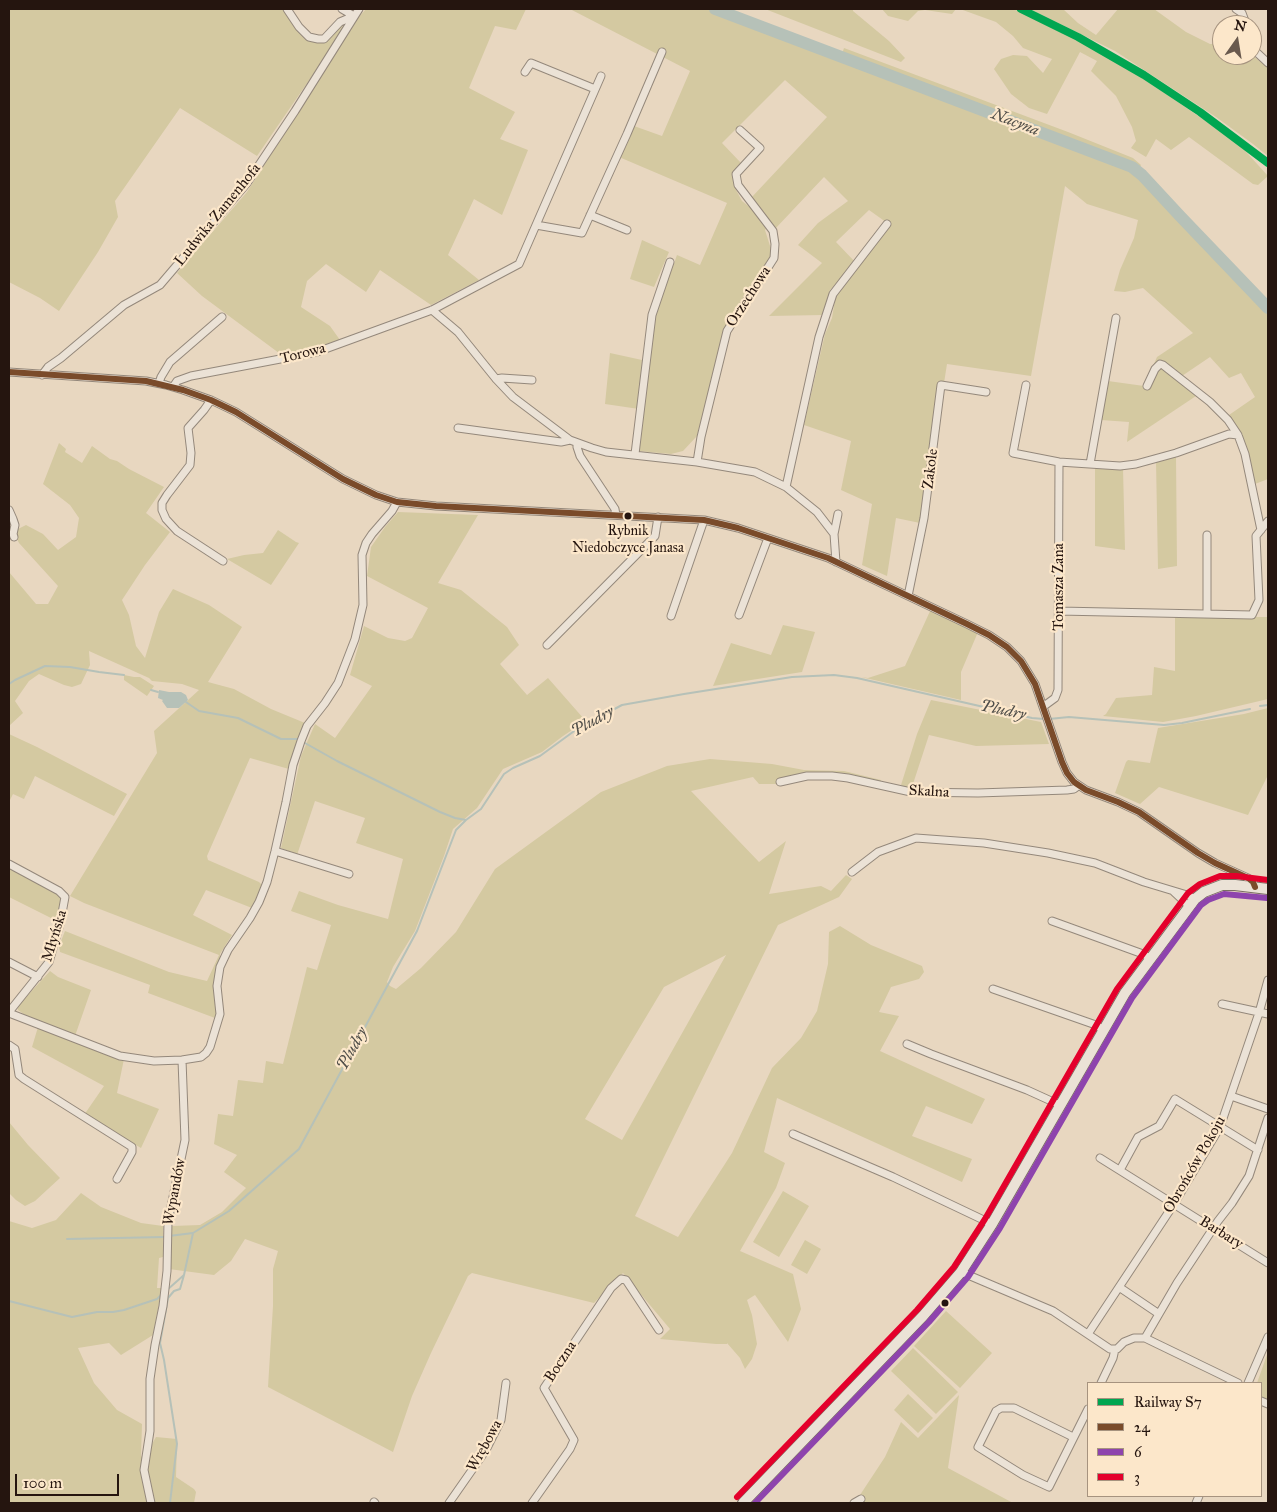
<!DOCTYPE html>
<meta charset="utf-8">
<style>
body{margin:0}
#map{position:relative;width:1277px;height:1512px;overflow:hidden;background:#e8d7c0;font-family:"IM FELL Great Primer",serif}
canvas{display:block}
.frame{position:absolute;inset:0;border:10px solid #25150f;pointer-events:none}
.legend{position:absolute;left:1087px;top:1382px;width:175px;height:115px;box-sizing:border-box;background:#fce7ca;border:1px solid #a6937f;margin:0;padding:6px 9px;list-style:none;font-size:15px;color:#25150f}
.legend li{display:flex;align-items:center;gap:10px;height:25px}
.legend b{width:25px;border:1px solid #a6937f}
.north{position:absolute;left:1212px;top:15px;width:50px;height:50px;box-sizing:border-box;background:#fce7ca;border:1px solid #a6937f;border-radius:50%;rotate:13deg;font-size:14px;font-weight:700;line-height:20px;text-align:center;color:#25150f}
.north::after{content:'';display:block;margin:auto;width:18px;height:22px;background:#69594d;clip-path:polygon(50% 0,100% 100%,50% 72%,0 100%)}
.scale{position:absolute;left:15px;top:1474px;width:104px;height:22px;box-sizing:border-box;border:2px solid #25150f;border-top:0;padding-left:6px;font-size:15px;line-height:18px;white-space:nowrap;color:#25150f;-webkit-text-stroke:4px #fce7ca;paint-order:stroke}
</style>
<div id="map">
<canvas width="1277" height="1512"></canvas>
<div class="frame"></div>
<ul class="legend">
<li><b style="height:6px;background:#00a651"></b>Railway S7</li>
<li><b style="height:6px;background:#7a4b2a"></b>24</li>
<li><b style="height:6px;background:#8e44ad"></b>6</li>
<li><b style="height:6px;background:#e4002b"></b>3</li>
</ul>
<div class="north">N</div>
<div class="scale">100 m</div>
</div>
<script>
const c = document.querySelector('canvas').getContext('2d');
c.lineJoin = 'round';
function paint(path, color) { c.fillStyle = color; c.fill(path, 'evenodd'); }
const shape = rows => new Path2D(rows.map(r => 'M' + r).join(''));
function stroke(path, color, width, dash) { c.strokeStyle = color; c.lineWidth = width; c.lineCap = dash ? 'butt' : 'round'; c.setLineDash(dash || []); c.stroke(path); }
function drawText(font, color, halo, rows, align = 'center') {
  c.font = font + ' "IM FELL Great Primer",serif'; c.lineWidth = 4.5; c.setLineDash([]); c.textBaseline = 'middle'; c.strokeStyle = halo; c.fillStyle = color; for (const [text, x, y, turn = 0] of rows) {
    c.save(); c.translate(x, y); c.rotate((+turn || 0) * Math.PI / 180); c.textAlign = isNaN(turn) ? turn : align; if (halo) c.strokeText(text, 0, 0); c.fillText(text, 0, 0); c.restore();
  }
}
paint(shape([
 [9,9,285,9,306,39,319,43,337,30,345,22,345,28,257,156,180,108,115,201,118,217,98,252,59,311,40,298,9,282],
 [366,9,526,9,516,30,495,26,469,88,515,112,500,139,528,150,502,215,474,199,448,255,479,280,431,305,380,270,366,292,326,264,307,281,301,307,330,326,340,340,283,356,202,296,177,273,247,192,358,18],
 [570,9,708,9,1130,169,1149,186,1268,314,1268,479,1255,484,1239,431,1229,415,1255,397,1241,373,1229,378,1210,357,1179,378,1196,396,1127,442,1129,422,1101,420,1108,381,1144,386,1157,357,1193,333,1143,288,1125,292,1114,291,1120,270,1134,238,1138,220,1087,204,1065,186,1031,376,947,364,944,383,938,382,920,523,896,518,887,576,862,565,872,504,841,490,851,441,804,425,825,334,832,318,836,294,890,225,869,210,836,242,856,263,830,290,823,315,769,316,822,263,798,245,818,223,848,201,824,177,775,229,751,198,827,117,785,80,722,143,741,163,733,179,736,190,742,201,756,212,767,228,765,230,771,249,771,258,725,329,697,436,683,451,671,454,639,451,649,356,656,313,677,255,700,265,727,203,619,157,634,126,662,136,690,71],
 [765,9,853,9,853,11,889,41,905,58,901,62],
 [882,9,956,9,952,14,925,10,918,11,908,21,888,16],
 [960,9,1015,9,1081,42,1140,76,1239,144,1268,176,1258,185,1253,184,1189,137,1171,150,1156,139,1146,157,1131,148,1136,141,1132,127,1116,96,1091,71,1097,61,1080,52,1047,114,1029,108,1011,94,994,69,1001,59,1013,55,1027,56,1043,73,1052,59,1023,48,1013,36,996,22],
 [1030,9,1063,9,1078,23,1096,35,1118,9,1154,9,1186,32,1210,44,1222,44,1222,55,1252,55,1268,68,1268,156,1253,144,1216,117,1115,51],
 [844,48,1068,132,1133,158,1141,165,1139,169,1134,165,842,54],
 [642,240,669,252,654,287,630,279],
 [610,353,642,360,639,409,605,404],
 [59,443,66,449,65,452,82,463,92,446,110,459,117,461,129,469,164,487,146,513,170,532,145,565,122,600,129,615,136,646,145,658,159,612,173,589,209,605,242,627,208,682,234,689,271,709,305,723,289,769,250,758,207,856,208,860,259,882,263,886,252,908,206,890,193,915,232,935,220,954,219,1012,215,1018,148,993,150,985,60,952,59,946,65,931,169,972,207,981,219,955,84,903,70,896,157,753,154,731,199,690,182,684,152,681,149,678,89,651,90,665,81,684,72,687,64,685,39,674,29,681,15,701,23,713,9,726,9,572,36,604,48,604,58,586,19,543,16,537,16,530,26,525,43,534,58,550,76,537,79,518,70,505,43,484],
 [1176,456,1177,566,1158,569,1156,461],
 [1095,467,1123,468,1125,550,1095,546],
 [398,512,478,515,438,583,461,590,507,627,519,645,500,664,527,695,548,678,584,719,581,724,563,736,542,752,503,769,477,808,453,829,444,856,415,931,393,967,387,982,390,986,396,989,421,968,456,932,495,869,601,792,667,766,710,759,772,764,804,770,844,771,881,780,881,783,805,774,777,780,776,784,759,784,753,777,691,791,759,862,786,841,769,894,821,886,831,891,846,875,852,879,839,897,778,925,635,1216,678,1237,732,1153,772,1068,801,1038,817,1011,828,964,829,932,840,926,871,945,922,966,924,972,919,979,891,987,879,1012,899,1016,880,1051,985,1099,972,1124,926,1106,912,1136,972,1159,962,1182,777,1098,764,1152,785,1163,776,1188,740,1251,793,1274,801,1309,788,1342,755,1295,747,1300,752,1315,757,1344,752,1359,745,1369,740,1358,727,1343,727,1344,716,1344,660,1339,670,1329,623,1273,594,1303,472,1273,468,1276,431,1353,412,1396,393,1452,268,1387,273,1306,273,1269,278,1251,245,1239,231,1261,214,1275,169,1269,170,1231,172,1226,200,1225,222,1212,246,1188,224,1172,237,1155,214,1144,218,1114,233,1116,238,1080,263,1083,266,1061,283,1064,307,967,317,970,331,925,291,911,299,891,338,905,388,919,403,859,356,843,365,818,315,801,297,855,281,848,301,756,315,724,335,738,372,686,350,675,364,626,388,638,405,641,412,638,428,608,367,576,371,547,385,527],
 [726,955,622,1140,585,1119,664,987],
 [278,530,296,542,299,543,271,585,227,559,244,555,263,553],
 [931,609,978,632,961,672,961,700,861,677,868,678,905,666],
 [1175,617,1268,617,1268,699,1196,716,1163,722,1103,716,1106,714,1116,698,1152,695,1154,667,1175,671],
 [783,625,815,632,802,672,713,686,731,643,771,655],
 [124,675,134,677,140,677,154,686,147,696,124,680],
 [931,700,1041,722,1049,744,976,746,929,735,911,790,901,785,917,734],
 [1268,708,1268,775,1248,815,1159,787,1140,804,1115,793,1126,762,1128,760,1150,763,1158,728,1244,714],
 [9,734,37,747,127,794,114,816,35,776,24,799,13,794,9,802],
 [9,865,50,889,59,895,62,899,59,922,9,897],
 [50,971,58,977,91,990,75,1036,25,1015,18,1010,17,1007],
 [38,1027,84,1046,124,1059,117,1093,159,1109,141,1148,84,1115,104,1086,32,1047],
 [9,1122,28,1145,60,1178,35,1201,25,1206,16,1200,9,1193],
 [783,1191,809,1206,779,1257,753,1242],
 [81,1193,101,1207,141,1223,163,1226,163,1257,159,1258,157,1288,162,1288,153,1335,121,1355,109,1343,78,1348,94,1383,117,1410,142,1424,141,1456,144,1459,148,1503,9,1503,9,1221,32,1228,56,1220],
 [805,1240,821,1249,807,1274,791,1265],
 [946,1311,992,1353,960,1388,914,1346],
 [913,1348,958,1392,936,1414,891,1371],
 [1268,1352,1268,1402,1261,1398,1261,1383,1257,1383],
 [908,1394,933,1418,918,1433,894,1410],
 [959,1395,948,1468,1013,1503,852,1503,860,1495,885,1457,901,1422,918,1438],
 [156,1437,177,1439,176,1477,194,1489,196,1492,194,1503,154,1503,147,1470,149,1449]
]), '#d4c9a1');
paint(shape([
 [159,690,169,692,181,692,186,695,188,700,179,708,167,708,162,701,163,700,158,698]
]), '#b6c1b8');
stroke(shape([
 [9,684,15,680,45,666,70,667,99,672,124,675],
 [151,690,158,692],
 [186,702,199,711,238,718,281,739,298,739],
 [1260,706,1268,705],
 [1049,719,1069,717,1164,725,1182,723,1250,709],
 [305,743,337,761,440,812,455,818,466,820],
 [169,1236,193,1233,229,1211,299,1149,417,931,456,830,466,820,481,809,504,774,513,768,540,756,577,729,622,705,684,694,792,677,834,675,857,678,1032,718,1044,719],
 [67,1239,165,1237],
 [167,1290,184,1275,193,1233],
 [9,1301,72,1317,97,1312,113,1312,124,1310,157,1299,162,1294],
 [170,1503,177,1444,164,1360,160,1343,168,1298,174,1291,180,1289,184,1275]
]), '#b6c1b8', 2);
stroke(shape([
 [715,9,1132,167,1142,175,1180,216,1268,308]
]), '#b6c1b8', 12);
const street = shape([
 [287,9,299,27,309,37,318,39,324,39,340,22,354,16],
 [342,9,354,16],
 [1236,9,1242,13,1245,21,1245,25],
 [1252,48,1268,63],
 [525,72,531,63,595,89],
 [590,215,627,230],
 [536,225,582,233,627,134,662,52],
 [432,310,458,332,496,379,513,397,570,440,592,448,606,452,697,462,755,472,786,487,817,512,834,534,836,562],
 [9,372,146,381,166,385,183,390,211,400,236,412,343,479,376,495,397,502,436,506,704,520,738,528,828,558,967,624,989,635,1007,647,1021,661,1035,684,1062,762,1067,773,1074,782,1086,790,1118,802,1139,812,1198,853,1215,863,1248,878,1253,882,1255,887],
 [42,375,48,367,61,358,124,305,160,285,247,183,295,111,359,9],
 [496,379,502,378,532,380],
 [159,383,161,377,170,362,222,317],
 [1026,385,1013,453,1059,462,1120,466,1136,464,1176,453,1229,434,1238,435,1245,454,1261,530],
 [1147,386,1155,369,1160,364,1163,365,1210,402,1228,420,1238,435],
 [173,387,177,381,191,376,317,352,432,310,519,264,601,76],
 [211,400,204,410,188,428,191,453,190,465,167,495,162,503,162,510,166,519,177,531,223,561],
 [458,428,561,442,570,440],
 [577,443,577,447,580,456,615,509,616,515],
 [635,454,652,315,670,262],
 [697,462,701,437,727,331,774,258,775,244,773,231,738,185,736,174,760,148,740,130],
 [1090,464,1116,318],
 [786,487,819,337,833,294,887,224],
 [9,510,13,519,15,525,13,534,14,537],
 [834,534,838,514],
 [1207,535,1207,614],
 [908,596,924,518,941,385,986,392],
 [1059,611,1252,615,1259,600,1256,536,1268,521],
 [739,615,768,538],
 [671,616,704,520],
 [547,645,655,536,658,517],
 [1044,706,1055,698,1058,690,1059,462],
 [780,782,807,776,832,776,848,778,911,792,978,793,1067,790,1074,789,1078,786],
 [275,851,349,874],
 [9,864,59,891,65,897,60,924,49,962,9,1012],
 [852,872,878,852,916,838,984,843,1048,853,1095,863,1144,882,1187,895,1195,899],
 [1174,892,1189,906],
 [1052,921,1143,954,1150,958],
 [9,962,38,977],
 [993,989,1093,1024,1103,1029],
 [1222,1004,1268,1014],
 [9,1013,120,1056,154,1061,182,1060,201,1057,206,1053,210,1047,220,1014,217,986,220,967,228,950,250,918,259,902,267,882,275,851,286,802,293,765,301,741,307,726,325,703,338,683,355,639,363,605,362,555,366,543,372,534,392,511,397,502],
 [907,1044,931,1054,1027,1090,1060,1105],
 [9,1045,15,1049,19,1075,24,1079,132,1147,132,1152,117,1179],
 [1231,1096,1268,1109],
 [793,1134,893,1177,992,1224],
 [1100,1158,1268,1263],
 [1120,1170,1138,1137,1159,1126,1175,1099,1258,1150],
 [961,1272,1053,1311,1110,1349,1117,1349,1124,1342,1134,1338,1145,1338,1238,1383],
 [1119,1287,1159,1314],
 [1088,1334,1174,1204,1220,1127,1259,1013,1268,980],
 [1145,1338,1177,1283,1218,1221,1232,1203,1249,1176,1268,1118],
 [1101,1383,1113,1358,1115,1349],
 [1248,1383,1268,1337],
 [1261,1401,1268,1404],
 [1073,1437,1014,1408,1001,1408,996,1411,978,1447,1023,1475,1049,1487,1088,1409],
 [374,1502,375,1503],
 [151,1503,144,1470,150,1431,150,1379,155,1345,163,1306,167,1271,168,1221,185,1140,182,1060],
 [449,1503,486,1450,501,1420,506,1383],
 [532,1503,570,1449,574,1440,544,1388,611,1288,621,1279,626,1280,659,1330],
 [854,1503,861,1499],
 [1196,1503,1199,1496]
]);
const secondary = shape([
 [743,1503,923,1316,961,1272,992,1224,1125,993,1195,899,1204,892,1222,885,1235,885,1268,889]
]);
stroke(street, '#94887b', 9);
stroke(secondary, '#796e62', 12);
stroke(street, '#ebe2d6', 7);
stroke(secondary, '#ebe2d6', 10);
stroke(shape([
 [9,372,146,381,183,390,211,400,236,412,343,479,376,495,397,502,436,506,704,520,738,528,828,558,967,624,989,635,1007,647,1021,661,1035,684,1062,762,1067,773,1074,782,1086,790,1118,802,1139,812,1198,853,1215,863,1248,878,1253,882,1255,887]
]), '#7a4b2a', 6);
stroke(shape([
 [755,1503,929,1322,968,1277,1000,1228,1132,998,1201,905,1208,900,1224,894,1267,898]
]), '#8e44ad', 6);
stroke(shape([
 [737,1497,917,1310,954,1267,985,1219,1117,989,1188,893,1200,884,1220,876,1236,876,1268,880]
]), '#e4002b', 6);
stroke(shape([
 [1021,9,1078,37,1144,75,1200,112,1268,163]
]), '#00a651', 8);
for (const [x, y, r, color] of [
 [628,516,4.5,"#25150f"],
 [945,1303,4.5,"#25150f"]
]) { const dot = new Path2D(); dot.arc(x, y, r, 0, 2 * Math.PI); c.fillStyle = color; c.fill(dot); stroke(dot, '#fce7ca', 2); }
drawText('14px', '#25150f', '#fce7ca', [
 ["Rybnik",628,532],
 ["Niedobczyce Janasa",628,549]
]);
drawText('15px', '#25150f', '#fce7ca', [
 ["Ludwika Zamenhofa",218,215,-51],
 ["Orzechowa",749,297,-57],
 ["Torowa",303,354,-14],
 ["Zakole",931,469,-83],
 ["Tomasza Zana",1059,587,-90],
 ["Skalna",929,792,3],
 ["Młyńska",55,936,-73],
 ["Obrońców Pokoju",1195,1165,-60],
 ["Wypandów",175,1192,-79],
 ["Barbary",1221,1233,32],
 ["Boczna",561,1362,-57],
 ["Wrębowa",485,1446,-61]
]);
drawText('italic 16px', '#504e49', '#fce7ca', [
 ["Nacyna",1015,123,21],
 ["Pludry",1003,711,12],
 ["Pludry",593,722,-29],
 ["Pludry",353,1049,-61]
]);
</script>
